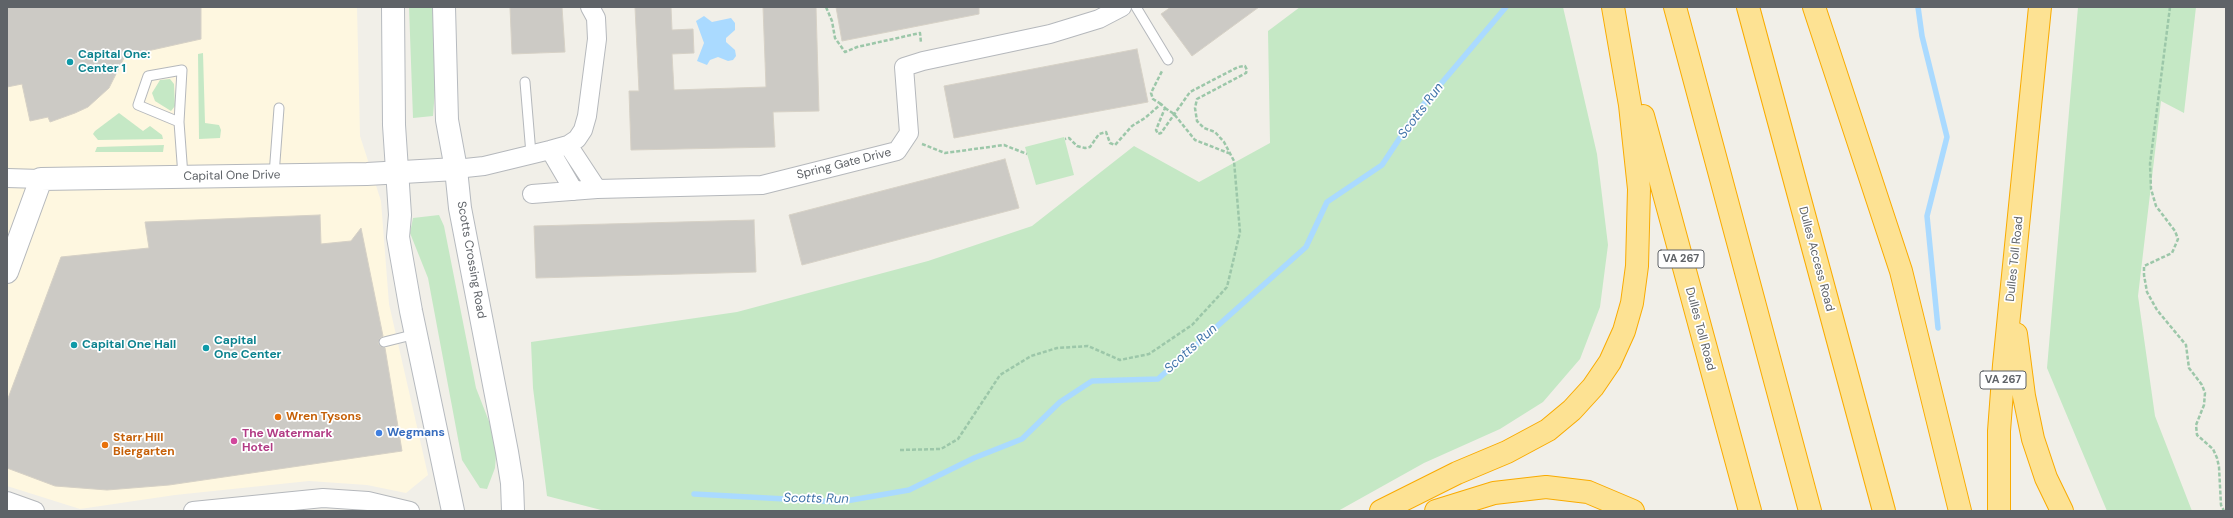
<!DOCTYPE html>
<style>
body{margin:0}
#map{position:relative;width:2233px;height:518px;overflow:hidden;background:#f1efe8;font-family:"DM Sans",sans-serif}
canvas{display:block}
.frame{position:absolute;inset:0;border:8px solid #5f6368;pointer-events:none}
</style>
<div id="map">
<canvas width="2233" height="518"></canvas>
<div class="frame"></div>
</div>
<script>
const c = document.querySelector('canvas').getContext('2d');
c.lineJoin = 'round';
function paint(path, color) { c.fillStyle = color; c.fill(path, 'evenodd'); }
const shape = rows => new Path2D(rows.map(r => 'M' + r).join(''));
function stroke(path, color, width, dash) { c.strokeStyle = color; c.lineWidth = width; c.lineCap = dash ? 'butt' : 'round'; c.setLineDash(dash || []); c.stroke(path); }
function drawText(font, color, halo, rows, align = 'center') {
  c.font = font + ' "DM Sans",sans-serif'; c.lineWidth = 3.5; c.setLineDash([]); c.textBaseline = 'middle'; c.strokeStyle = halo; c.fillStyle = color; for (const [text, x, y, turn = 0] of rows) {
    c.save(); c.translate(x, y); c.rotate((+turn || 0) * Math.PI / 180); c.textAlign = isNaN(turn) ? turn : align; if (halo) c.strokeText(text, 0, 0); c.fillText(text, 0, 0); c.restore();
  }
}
paint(shape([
 [7,7,357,7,360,136,381,201,389,304,428,475,406,493,367,485,309,481,175,495,80,509,7,486]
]), '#fef7e0');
paint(shape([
 [409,7,434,7,437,64,433,116,413,118],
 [1300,7,1563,7,1597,154,1608,245,1600,307,1580,359,1543,402,1500,429,1424,463,1338,511,605,511,547,496,533,388,531,342,737,312,928,261,1032,226,1134,146,1199,182,1270,143,1268,31],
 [2078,7,2196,7,2184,113,2161,101,2138,296,2155,416,2192,511,2107,511,2047,368],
 [203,53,205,123,219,125,221,130,220,138,199,139,198,54],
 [170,79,174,84,175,106,171,111,155,101,152,93,160,80],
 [119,113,143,131,150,126,162,135,163,139,98,140,93,134,95,131],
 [1064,137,1074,175,1036,185,1025,147],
 [164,145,163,152,95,152,97,147],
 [439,215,444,226,476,388,497,442,495,468,487,489,480,488,462,460,428,278,410,233,413,218]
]), '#c5e8c5');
paint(shape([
 [704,16,712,22,731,18,735,23,735,30,726,38,726,42,735,50,736,56,733,60,728,61,718,57,710,60,707,65,697,61,704,43,696,21]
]), '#aadaff');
stroke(shape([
 [1918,7,1922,36,1947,137,1927,216,1938,328],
 [694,494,840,502,909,490,974,458,1022,439,1060,402,1092,381,1158,379,1306,247,1327,202,1382,165,1417,112,1506,7]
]), '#aadaff', 5.5);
const building = shape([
 [7,7,201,7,201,39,125,56,109,88,88,107,75,113,50,122,48,117,30,121,22,84,7,87,7,7],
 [510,7,562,7,565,52,512,54,510,7],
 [635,7,671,7,672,30,693,29,694,53,672,54,674,90,766,87,763,7,816,7,819,111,773,112,775,147,631,150,629,91,639,91,635,7],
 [836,7,979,7,979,14,842,41,836,7],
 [1171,7,1259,7,1192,56,1161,14,1171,7],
 [1137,49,1148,102,954,138,944,86,1137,49],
 [1005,159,1019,208,802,265,789,215,1005,159],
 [320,215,321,244,351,241,361,228,383,336,380,338,378,343,380,346,385,348,402,451,169,485,107,490,55,486,7,468,7,401,61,257,149,248,145,222,320,215],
 [754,220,756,272,536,278,534,226,754,220]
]);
paint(building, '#cccac5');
stroke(building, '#d6d1c6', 1);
const service = shape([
 [1136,7,1168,60],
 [525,82,531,154],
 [179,122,138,105,148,76,182,70,179,122,183,176],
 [274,175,279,108],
 [384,342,416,334]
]);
const minor = shape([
 [568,145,597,189],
 [550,150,574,191],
 [456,169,484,166,550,150,568,145,577,139,583,130,587,116,597,39,596,18,590,7],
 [7,178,41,179],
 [532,194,597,189,762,185,897,151,909,133,904,67,923,61,1050,34,1099,19,1122,7],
 [7,501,35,511],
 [193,511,323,498,368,501,410,511]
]);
const tertiary = shape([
 [7,272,41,179,367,174,456,169]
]);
const secondary = shape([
 [393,7,394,125,400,215,398,237,411,311,453,511],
 [444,7,447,120,456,169,460,208,507,452,512,483,513,511]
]);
const motorway = shape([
 [1675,7,1810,511],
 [1748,7,1884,511],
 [1814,7,1901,271,1960,511],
 [1643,116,1750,511],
 [2016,334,2024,396,2033,439,2046,478,2062,511],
 [1381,511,1457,473,1507,452,1548,430,1572,410,1593,387,1610,362,1624,331,1632,303,1637,266,1639,189,1630,105,1613,7],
 [1436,511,1494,493,1546,487,1588,492,1633,511],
 [1999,511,1999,431,2004,365,2040,7]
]);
stroke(service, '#b5b8bc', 11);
stroke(minor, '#b5b8bc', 20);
stroke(tertiary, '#b5b8bc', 24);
stroke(secondary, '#b6babf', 24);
stroke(motorway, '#f9ab00', 24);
stroke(shape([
 [826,7,832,21,835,38,845,52,857,47,920,33,921,43],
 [2170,7,2150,164,2151,189,2156,206,2175,231,2178,239,2172,253,2144,266,2144,275,2147,292,2157,310,2186,345,2189,368,2202,385,2205,393,2204,405,2196,425,2197,435,2213,449,2217,458,2219,467,2221,505,2224,511],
 [1161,104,1153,99,1151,93,1162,71],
 [1165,108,1174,114,1195,140,1231,154],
 [922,144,945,153,1004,145,1027,154],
 [900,450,941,449,958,439,1000,375,1031,356,1057,348,1088,346,1120,360,1149,354,1192,325,1227,287,1240,232,1234,161,1224,142,1215,132,1204,128,1197,121,1195,108,1197,99,1246,73,1247,70,1245,66,1238,67,1190,92,1161,133,1158,134,1156,130,1165,108,1161,104,1145,118,1132,126,1115,145,1110,143,1106,132,1099,134,1090,147,1085,148,1077,146,1069,138,1065,139]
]), '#9cc7a9', 2.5, [4, 2]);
stroke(service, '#fff', 9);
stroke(minor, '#fff', 18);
stroke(tertiary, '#fff', 22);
stroke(secondary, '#fff', 22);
stroke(motorway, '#fde293', 22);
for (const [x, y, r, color] of [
 [70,62,4,"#0f9aa8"],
 [74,345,4,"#0f9aa8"],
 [206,348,4,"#0f9aa8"],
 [278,417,4,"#e8710a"],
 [379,433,4,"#3f7fe0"],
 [234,441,4,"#d1479c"],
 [105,445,4,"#e8710a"]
]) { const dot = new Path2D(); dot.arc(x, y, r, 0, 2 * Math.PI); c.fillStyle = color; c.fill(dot); stroke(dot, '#fff', 1.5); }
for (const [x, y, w] of [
 [1681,259,46],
 [2003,380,46]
]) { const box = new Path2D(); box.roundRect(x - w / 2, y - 9, w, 18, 3); c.fillStyle = '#fff'; c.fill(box); stroke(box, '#5f6368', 1); }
drawText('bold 11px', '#5f6368', null, [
 ["VA 267",1681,259],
 ["VA 267",2003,380]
]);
drawText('bold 12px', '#0d838f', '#fff', [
 ["Capital One:",78,55],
 ["Center 1",78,69],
 ["Capital",214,341],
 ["One Center",214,355],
 ["Capital One Hall",82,345]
], 'left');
drawText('12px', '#5f6368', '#fff', [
 ["Spring Gate Drive",844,164,-14],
 ["Capital One Drive",232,176,-1],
 ["Dulles Access Road",1816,259,75],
 ["Dulles Toll Road",2015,259,-84],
 ["Scotts Crossing Road",471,260,80],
 ["Dulles Toll Road",1700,329,75]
]);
drawText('bold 12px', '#c56008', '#fff', [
 ["Wren Tysons",286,417],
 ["Starr Hill",113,438],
 ["Biergarten",113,452]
], 'left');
drawText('bold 12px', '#366cbe', '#fff', [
 ["Wegmans",387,433]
], 'left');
drawText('bold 12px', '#b23c85', '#fff', [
 ["The Watermark",242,434],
 ["Hotel",242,448]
], 'left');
drawText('italic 13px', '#4174aa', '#fff', [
 ["Scotts Run",1421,111,-53],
 ["Scotts Run",1191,349,-42],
 ["Scotts Run",816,499,1]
]);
</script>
